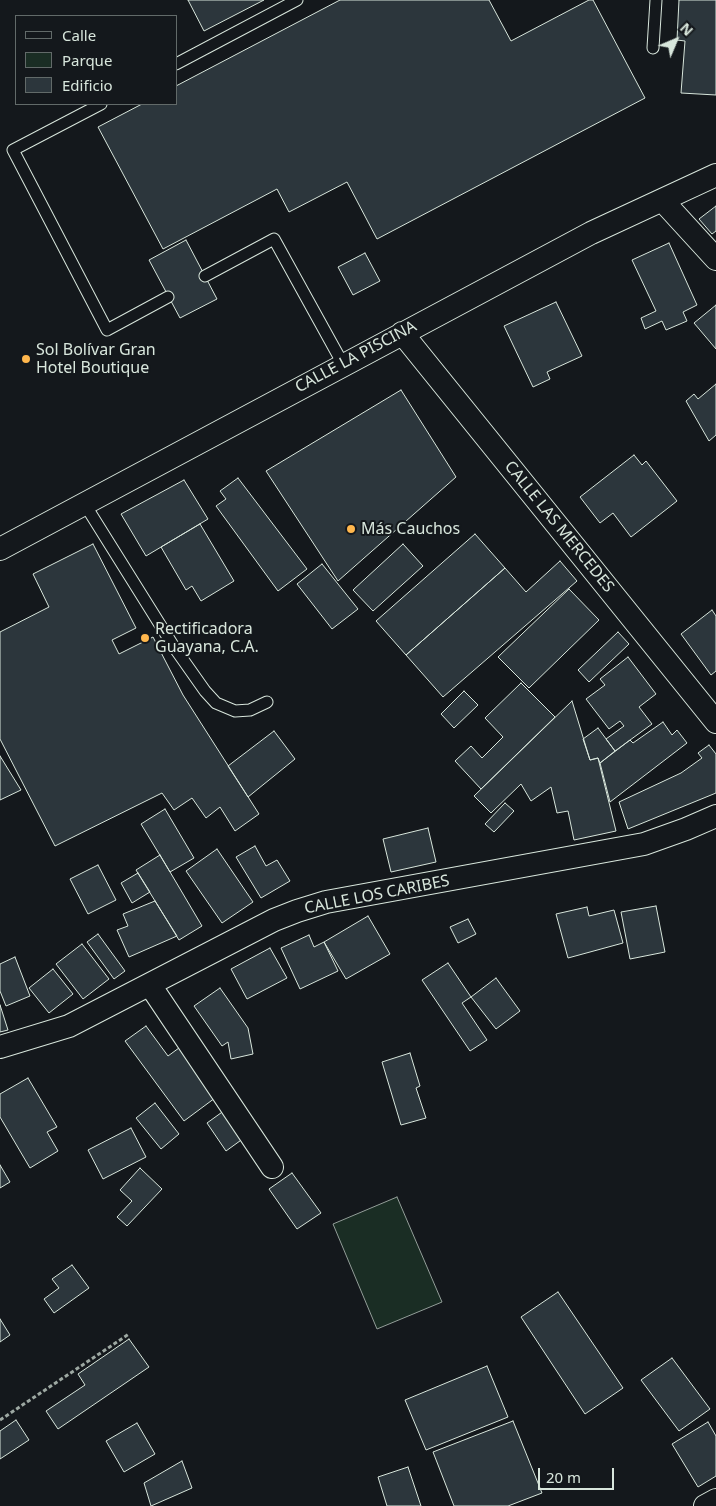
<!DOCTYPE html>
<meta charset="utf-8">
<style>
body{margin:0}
#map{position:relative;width:716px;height:1506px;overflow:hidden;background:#14181c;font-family:"Noto Sans",sans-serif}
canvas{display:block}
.legend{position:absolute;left:15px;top:15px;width:162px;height:90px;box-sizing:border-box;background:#14181c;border:1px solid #626a69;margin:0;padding:6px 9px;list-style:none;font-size:15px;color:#d8e6dc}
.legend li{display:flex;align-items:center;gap:10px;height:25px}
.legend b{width:25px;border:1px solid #626a69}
.north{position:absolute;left:651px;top:15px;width:50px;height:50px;-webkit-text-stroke:4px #14181c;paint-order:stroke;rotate:45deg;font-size:14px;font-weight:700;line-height:20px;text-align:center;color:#d8e6dc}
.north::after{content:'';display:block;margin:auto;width:18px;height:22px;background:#d8e6dc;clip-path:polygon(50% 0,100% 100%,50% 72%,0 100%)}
.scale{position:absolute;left:538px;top:1468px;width:76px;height:22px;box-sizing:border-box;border:2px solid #d8e6dc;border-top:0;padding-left:6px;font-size:15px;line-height:18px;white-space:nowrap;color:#d8e6dc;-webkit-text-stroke:4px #14181c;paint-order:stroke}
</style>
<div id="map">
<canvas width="716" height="1506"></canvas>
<ul class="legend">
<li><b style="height:6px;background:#14181c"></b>Calle</li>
<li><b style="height:14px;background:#1a2d24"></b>Parque</li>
<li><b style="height:14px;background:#2c363c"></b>Edificio</li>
</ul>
<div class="north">N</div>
<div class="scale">20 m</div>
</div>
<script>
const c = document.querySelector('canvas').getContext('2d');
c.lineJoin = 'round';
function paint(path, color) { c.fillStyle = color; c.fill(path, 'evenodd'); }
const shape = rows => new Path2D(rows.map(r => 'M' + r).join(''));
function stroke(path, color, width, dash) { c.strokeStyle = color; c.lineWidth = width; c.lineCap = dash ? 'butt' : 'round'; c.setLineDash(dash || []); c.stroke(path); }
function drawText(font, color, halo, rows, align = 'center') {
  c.font = font + ' "Noto Sans",sans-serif'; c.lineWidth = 4; c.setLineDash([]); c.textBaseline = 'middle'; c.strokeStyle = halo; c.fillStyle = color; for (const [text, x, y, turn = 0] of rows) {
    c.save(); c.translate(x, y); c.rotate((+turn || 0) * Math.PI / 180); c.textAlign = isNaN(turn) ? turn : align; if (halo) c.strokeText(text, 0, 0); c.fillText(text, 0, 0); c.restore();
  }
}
const green = shape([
 [397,1197,442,1302,377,1329,333,1224,397,1197]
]);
paint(green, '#1a2d24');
stroke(green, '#939e99', 1);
const building = shape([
 [188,0,264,0,204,31,188,0],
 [340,0,489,0,511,41,589,0,593,0,645,98,377,239,347,182,289,212,277,189,163,249,98,127,142,104,176,104,176,86,340,0],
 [679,0,716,0,716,95,681,93,685,41,677,40,679,0],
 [716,206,716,231,712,234,699,219,716,206],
 [186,240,217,299,180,318,149,260,186,240],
 [669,243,697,305,683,312,687,321,666,330,662,321,645,329,641,318,656,311,632,260,669,243],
 [365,253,380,281,353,295,338,267,365,253],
 [556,302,582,356,547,372,550,379,533,387,504,326,556,302],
 [716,305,716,349,694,323,716,305],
 [716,384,716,435,709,441,686,401,694,394,698,399,716,384],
 [401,390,456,477,338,581,266,471,401,390],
 [634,455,642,465,646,461,677,501,631,537,613,513,600,523,580,497,634,455],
 [238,478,307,569,278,591,216,506,226,499,220,491,238,478],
 [184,480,208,519,146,556,121,514,184,480],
 [200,524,234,581,201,601,192,586,186,590,161,547,200,524],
 [475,534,505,568,406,655,376,621,475,534],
 [93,544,136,628,112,640,119,654,153,637,183,695,259,814,235,831,220,807,206,818,192,798,174,810,162,793,55,846,0,739,0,632,49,607,33,574,93,544],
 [403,544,423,566,373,611,353,590,403,544],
 [560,561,577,581,443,697,406,655,505,568,526,592,560,561],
 [322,564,358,609,332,629,297,584,322,564],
 [569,589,599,620,529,688,498,657,569,589],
 [712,610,716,616,716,671,711,675,681,634,712,610],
 [618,632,629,644,589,682,578,670,618,632],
 [628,657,656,694,639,707,652,724,615,751,606,739,624,726,620,721,609,729,586,699,605,685,600,679,628,657],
 [521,683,555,717,481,789,455,761,471,746,482,758,503,737,485,718,521,683],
 [464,691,478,705,454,728,441,714,464,691],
 [572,701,590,760,598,758,616,831,574,840,568,811,557,813,551,787,531,801,521,784,491,813,474,796,572,701],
 [663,722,672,735,677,730,687,743,610,802,600,763,630,740,633,743,663,722],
 [598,728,615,751,600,763,598,758,590,760,583,739,598,728],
 [274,731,295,759,248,797,228,766,274,731],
 [709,745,716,754,716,793,628,829,619,802,681,773,702,758,698,753,709,745],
 [0,756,21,790,0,800,0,756],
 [505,803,514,811,494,832,485,824,505,803],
 [165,809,194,858,170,872,141,824,165,809],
 [428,828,436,862,391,872,383,839,428,828],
 [255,846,266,866,277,860,290,881,261,898,236,857,255,846],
 [217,849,253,902,222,923,186,871,217,849],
 [160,855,202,926,179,940,136,870,160,855],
 [98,865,116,900,88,914,70,879,98,865],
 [138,873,150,892,132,903,121,883,138,873],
 [155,901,177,936,129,957,117,930,128,926,123,914,155,901],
 [656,906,665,952,630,959,621,912,656,906],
 [587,907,589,916,614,910,623,943,568,958,556,914,587,907],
 [368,916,390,954,346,979,324,942,368,916],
 [468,919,476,934,458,943,450,927,468,919],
 [98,934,125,971,114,979,87,942,98,934],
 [309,935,314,947,324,942,338,971,300,989,281,948,309,935],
 [82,944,109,979,83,999,56,964,82,944],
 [270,948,287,978,247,999,231,969,270,948],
 [15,957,30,996,6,1006,0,991,0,964,15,957],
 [448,963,471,997,462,1003,487,1040,470,1051,422,980,448,963],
 [53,969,73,994,49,1013,29,988,53,969],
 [496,978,520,1011,496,1029,471,997,496,978],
 [220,988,248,1028,253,1054,231,1059,228,1042,222,1046,194,1006,220,988],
 [0,1005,8,1030,0,1032,0,1005],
 [146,1026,168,1056,183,1045,219,1095,184,1121,125,1041,146,1026],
 [410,1053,420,1086,416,1088,426,1118,401,1125,382,1062,410,1053],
 [28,1078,57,1127,47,1132,58,1151,30,1168,0,1117,0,1094,28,1078],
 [155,1103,179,1134,161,1149,136,1118,155,1103],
 [225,1110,244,1138,226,1151,207,1123,225,1110],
 [131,1128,146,1157,103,1179,88,1150,131,1128],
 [0,1165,10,1182,0,1188,0,1165],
 [140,1168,162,1189,127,1226,117,1217,132,1201,120,1190,140,1168],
 [292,1173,321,1213,297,1229,269,1189,292,1173],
 [72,1265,89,1288,54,1313,44,1299,59,1288,52,1279,72,1265],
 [558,1292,623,1388,585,1414,521,1317,558,1292],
 [0,1319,10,1335,0,1342,0,1319],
 [129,1339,149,1367,58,1429,46,1411,85,1385,78,1374,129,1339],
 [672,1358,710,1409,679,1431,641,1380,672,1358],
 [487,1366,508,1417,426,1450,405,1400,487,1366],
 [16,1420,29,1440,0,1459,0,1431,16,1420],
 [513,1421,542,1493,508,1506,454,1506,433,1452,513,1421],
 [708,1422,716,1436,716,1476,698,1487,672,1444,708,1422],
 [137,1423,155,1454,124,1472,106,1441,137,1423],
 [182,1461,192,1488,151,1506,144,1483,182,1461],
 [408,1467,421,1506,387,1506,378,1477,408,1467]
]);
paint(building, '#2c363c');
stroke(building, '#d8e6dc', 1);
const lane = shape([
 [653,48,656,0],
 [176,64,297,0],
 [101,104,13,150,107,330,168,297],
 [205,276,274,239,343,364],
 [84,503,174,647,205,691,216,703,235,711,250,710,267,702]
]);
const street = shape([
 [662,200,716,259],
 [402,333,716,722],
 [0,549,591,233,716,175],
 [150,985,272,1167],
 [0,1047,69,1026,274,920,297,911,326,902,644,844,686,829,716,816],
 [705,1506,716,1500]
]);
stroke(lane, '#d8e6dc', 13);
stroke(street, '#d8e6dc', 24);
stroke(shape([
 [0,1420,129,1334]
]), '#9da8a2', 3, [4, 2.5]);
stroke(lane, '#14181c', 11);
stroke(street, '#14181c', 22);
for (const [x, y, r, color] of [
 [26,359,5,"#ffb74d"],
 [351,529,5,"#ffb74d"],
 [145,638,5,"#ffb74d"]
]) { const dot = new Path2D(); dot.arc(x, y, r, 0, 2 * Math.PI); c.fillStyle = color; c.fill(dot); stroke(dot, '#14181c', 2); }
drawText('16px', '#d8e6dc', '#14181c', [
 ["Sol Bolívar Gran",36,350],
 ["Hotel Boutique",36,368],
 ["Más Cauchos",361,529],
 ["Rectificadora",155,629],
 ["Guayana, C.A.",155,647]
], 'left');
drawText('16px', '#d8e6dc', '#14181c', [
 ["CALLE LA PISCINA",356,357,-28],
 ["CALLE LAS MERCEDES",559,527,51],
 ["CALLE LOS CARIBES",377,895,-11]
]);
</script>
